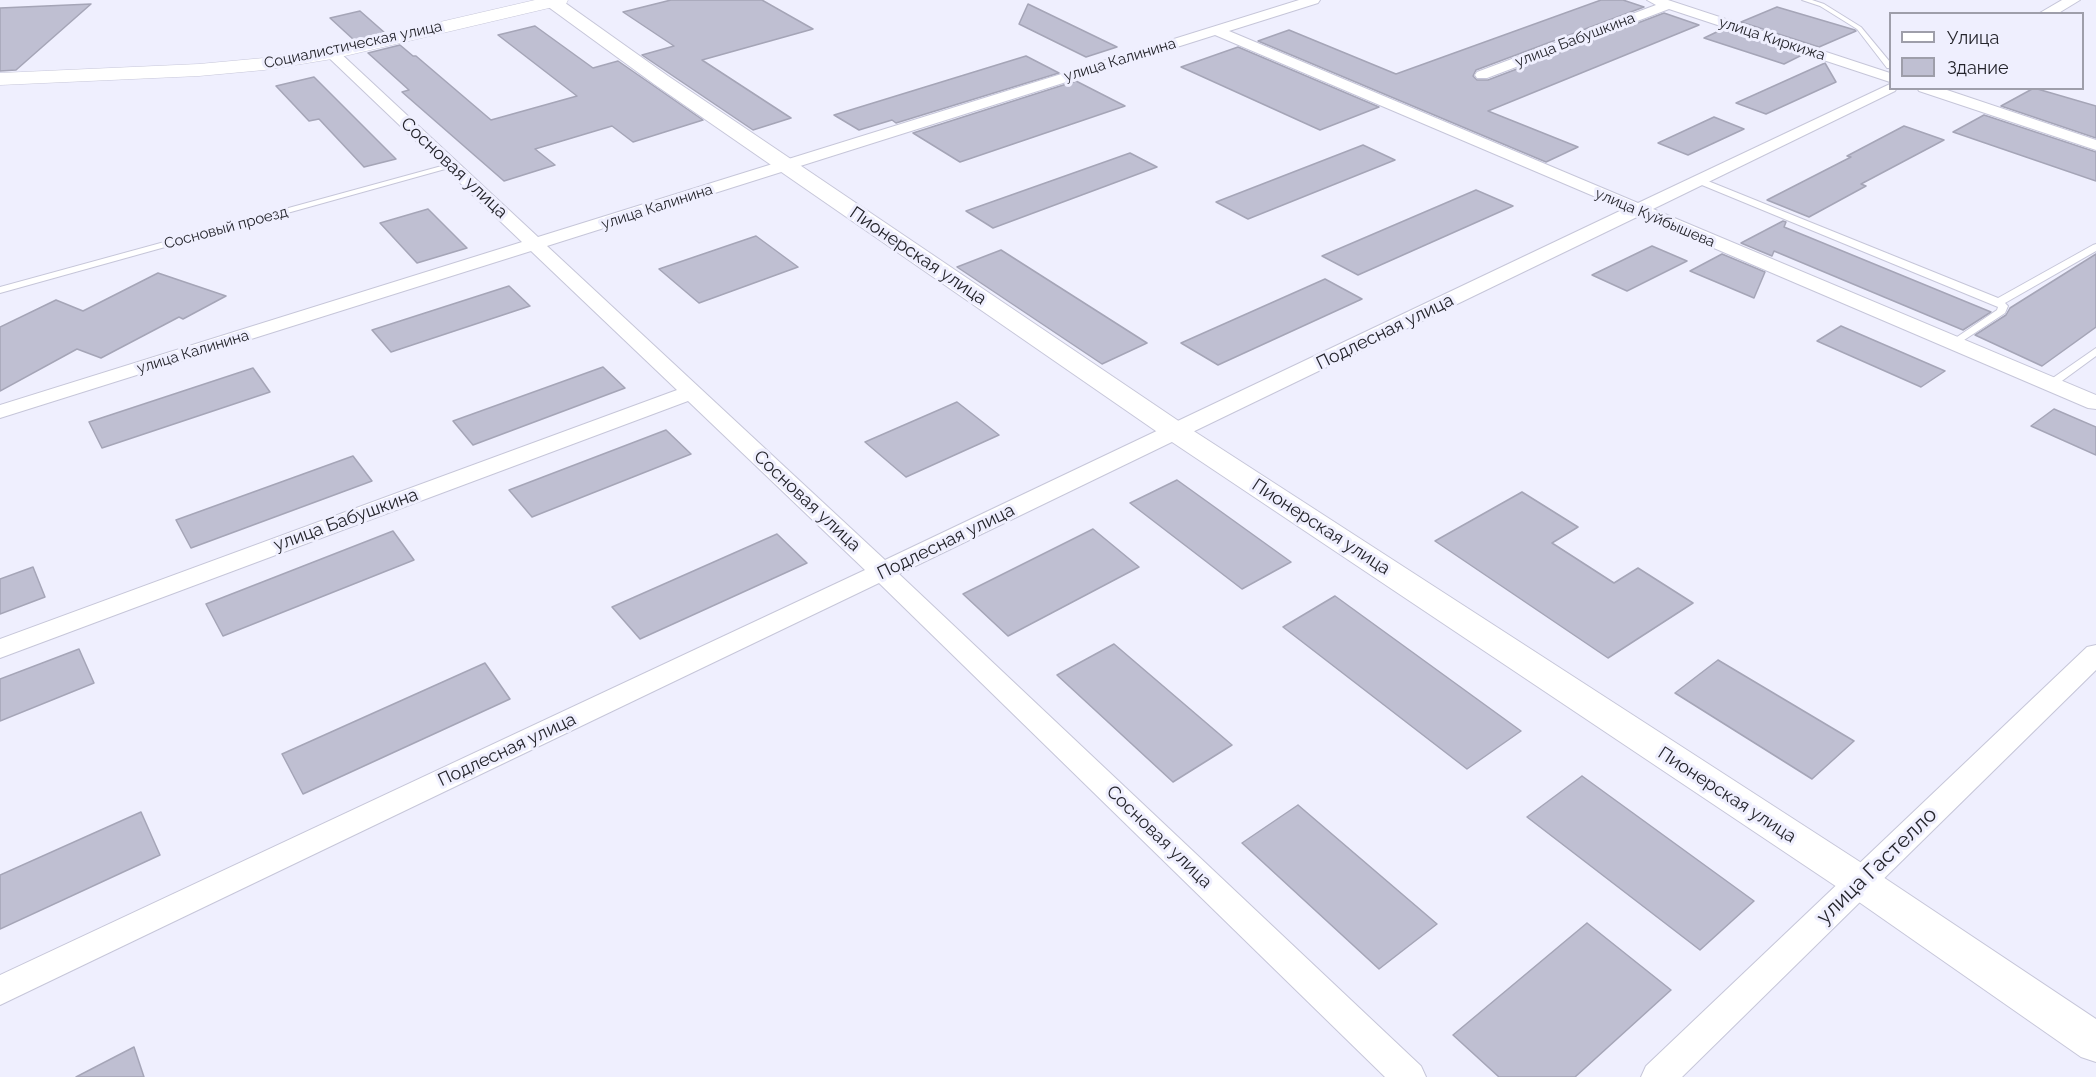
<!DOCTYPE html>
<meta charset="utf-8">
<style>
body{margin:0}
#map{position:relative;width:2096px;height:1077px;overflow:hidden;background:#efeffe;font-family:Raleway,sans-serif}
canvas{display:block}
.legend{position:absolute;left:1889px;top:12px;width:195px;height:78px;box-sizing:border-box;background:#efeffe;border:2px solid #9e9eaa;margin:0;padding:8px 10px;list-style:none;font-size:18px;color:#25252c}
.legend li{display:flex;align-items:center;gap:12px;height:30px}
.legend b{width:30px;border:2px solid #9e9eaa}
</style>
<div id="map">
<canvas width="2096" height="1077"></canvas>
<ul class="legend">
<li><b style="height:8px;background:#fff"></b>Улица</li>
<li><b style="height:16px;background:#bfbfd2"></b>Здание</li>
</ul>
</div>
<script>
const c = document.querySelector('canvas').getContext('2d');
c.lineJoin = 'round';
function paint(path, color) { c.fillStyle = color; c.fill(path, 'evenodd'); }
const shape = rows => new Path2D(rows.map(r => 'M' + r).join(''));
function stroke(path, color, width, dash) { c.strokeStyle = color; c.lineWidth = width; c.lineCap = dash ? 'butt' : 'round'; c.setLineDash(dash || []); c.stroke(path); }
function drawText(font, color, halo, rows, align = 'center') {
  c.font = font + ' Raleway,sans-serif'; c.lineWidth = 6; c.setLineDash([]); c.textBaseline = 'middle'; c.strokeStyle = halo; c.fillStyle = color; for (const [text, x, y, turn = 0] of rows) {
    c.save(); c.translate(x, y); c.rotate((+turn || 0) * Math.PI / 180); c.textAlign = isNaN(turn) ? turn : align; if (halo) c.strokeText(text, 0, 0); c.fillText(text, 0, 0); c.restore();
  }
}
const building = shape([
 [671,0,762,0,813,29,702,60,791,118,753,130,642,55,674,46,623,12,671,0],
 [1601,0,1623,0,1644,7,1476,70,1473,76,1477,80,1488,80,1664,13,1699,25,1488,111,1578,147,1546,162,1258,41,1289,30,1396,74,1601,0],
 [91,4,16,70,0,71,0,8,91,4],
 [1028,4,1117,47,1086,57,1019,24,1028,4],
 [1777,7,1855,30,1856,31,1819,47,1741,22,1777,7],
 [360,11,385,33,354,40,330,18,360,11],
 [535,26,593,68,618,61,703,120,633,142,612,126,535,149,555,165,504,181,402,92,409,90,368,53,400,45,413,56,416,56,491,120,577,96,498,35,535,26],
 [1723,29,1802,55,1784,64,1704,38,1723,29],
 [1238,47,1379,107,1320,130,1181,67,1238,47],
 [1026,56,1059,73,896,123,892,120,859,130,834,115,1026,56],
 [1825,63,1836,82,1766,114,1736,103,1825,63],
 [314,77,396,159,364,167,319,119,309,121,276,86,314,77],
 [1076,81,1125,106,960,162,913,133,1076,81],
 [2034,88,2096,106,2096,138,2001,106,2034,88],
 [1984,115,2096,152,2096,181,1953,132,1984,115],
 [1714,117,1744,129,1688,155,1658,143,1714,117],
 [1904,126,1944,140,1861,184,1866,186,1809,217,1767,200,1851,157,1847,156,1904,126],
 [1363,145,1395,160,1248,219,1216,202,1363,145],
 [1130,153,1157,167,993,228,966,211,1130,153],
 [1476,190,1513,206,1358,275,1322,256,1476,190],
 [428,209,467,248,417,263,380,223,428,209],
 [1783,221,1786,222,1784,227,1991,312,1963,330,1774,251,1772,256,1741,243,1783,221],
 [756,236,798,267,699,303,659,269,756,236],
 [1652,246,1687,261,1627,291,1592,275,1652,246],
 [1001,250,1147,343,1102,364,957,267,1001,250],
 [1722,254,1765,272,1754,298,1690,271,1722,254],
 [2096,254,2096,327,2042,366,1975,335,2006,315,2010,308,2096,254],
 [158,273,226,296,183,319,179,317,101,358,77,349,0,391,0,327,56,300,83,311,158,273],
 [1325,279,1362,299,1218,365,1181,343,1325,279],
 [509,286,530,306,391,352,372,330,509,286],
 [1841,326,1945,371,1921,387,1817,341,1841,326],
 [603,367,625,388,473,445,453,421,603,367],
 [253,368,270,392,102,448,89,422,253,368],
 [957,402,999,435,906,477,865,442,957,402],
 [2054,409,2096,427,2096,455,2031,426,2054,409],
 [666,430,691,454,532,517,509,490,666,430],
 [353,456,372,481,191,548,176,520,353,456],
 [1177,480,1291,562,1242,589,1130,503,1177,480],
 [1522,492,1578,527,1552,543,1614,583,1638,568,1693,603,1608,658,1435,541,1522,492],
 [1093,529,1139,567,1008,636,963,594,1093,529],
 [393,531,414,560,223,636,206,604,393,531],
 [777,534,807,563,640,639,612,607,777,534],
 [33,567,45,597,0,614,0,579,33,567],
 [1335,596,1521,731,1467,769,1283,627,1335,596],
 [1114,644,1232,745,1173,782,1057,675,1114,644],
 [79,649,94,683,0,721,0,679,79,649],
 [1718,660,1854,741,1812,779,1675,693,1718,660],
 [485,663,510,699,303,794,282,754,485,663],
 [1582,776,1754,901,1700,950,1527,817,1582,776],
 [1298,805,1437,924,1379,969,1242,843,1298,805],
 [141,812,160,855,0,929,0,875,141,812],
 [1587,923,1671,990,1575,1077,1499,1077,1453,1035,1587,923],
 [134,1047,144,1077,76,1077,134,1047]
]);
paint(building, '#bfbfd2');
stroke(building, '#a5a5b7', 1.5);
const service = shape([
 [1802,0,1812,0,1824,4,1861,27,1890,62,1890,68,1887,68,1857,29,1820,6,1802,0],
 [449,164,456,166,0,293,0,287,449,164],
 [1697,179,1703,179,1998,298,2093,245,2096,244,2096,251,2005,303,2008,306,2005,313,1955,346,1950,343,1951,341,1997,310,1998,307,1697,183,1697,179],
 [2096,348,2096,356,2055,386,2047,386,2046,384,2047,382,2096,348]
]);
const minor = shape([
 [1299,0,1320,0,1318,3,1229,31,1638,203,1890,84,1890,88,1897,88,1895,91,1653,209,2096,395,2096,409,2088,408,1639,216,899,574,1421,1066,1426,1077,1385,1077,879,583,0,1005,0,975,865,570,688,401,0,658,0,639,677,390,531,251,0,418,0,405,522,242,327,56,325,53,327,50,337,50,538,237,1299,0],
 [1215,35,1624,209,885,560,547,246,1215,35],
 [1647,0,1668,0,1890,73,1890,82,1669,9,1487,78,1477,78,1475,75,1477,72,1656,5,1647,0],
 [2062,0,2080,0,2057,14,2038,14,2062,0],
 [1917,88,1941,88,2096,140,2096,150,1919,91,1917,88],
 [2096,645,2096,670,1682,1077,1641,1077,1646,1066,2087,647,2096,645]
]);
const tertiary = shape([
 [546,0,561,0,668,76,1186,426,1874,871,2096,1019,2096,1062,2081,1057,1846,893,1166,438,654,84,547,6,546,0]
]);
const secondary = shape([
 [535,0,568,0,566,4,332,59,264,70,199,76,0,85,0,73,199,64,264,58,332,47,535,0]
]);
stroke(service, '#c6c6d9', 2);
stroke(minor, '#c6c6d9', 2);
stroke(tertiary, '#c6c6d9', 2);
stroke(secondary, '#c6c6d9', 1);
paint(service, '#fff');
paint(minor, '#fff');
paint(tertiary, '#fff');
paint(secondary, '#fff');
drawText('15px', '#25252c', '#efeffe', [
 ["улица Киркижа",1772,39,18],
 ["улица Бабушкина",1575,40,-21],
 ["Социалистическая улица",353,45,-12],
 ["улица Калинина",1120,60,-17],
 ["улица Калинина",657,207,-18],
 ["улица Куйбышева",1655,218,23],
 ["Сосновый проезд",226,228,-15],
 ["улица Калинина",193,352,-17]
]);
drawText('18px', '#25252c', '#efeffe', [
 ["Сосновая улица",454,168,43],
 ["Пионерская улица",918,256,34],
 ["Подлесная улица",1385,332,-26],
 ["Сосновая улица",807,501,43],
 ["улица Бабушкина",346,520,-20],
 ["Пионерская улица",1321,527,33],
 ["Подлесная улица",946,542,-26],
 ["Подлесная улица",507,750,-25],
 ["Пионерская улица",1727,795,33],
 ["Сосновая улица",1159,837,44]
]);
drawText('21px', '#25252c', '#efeffe', [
 ["улица Гастелло",1877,866,-44]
]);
</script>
